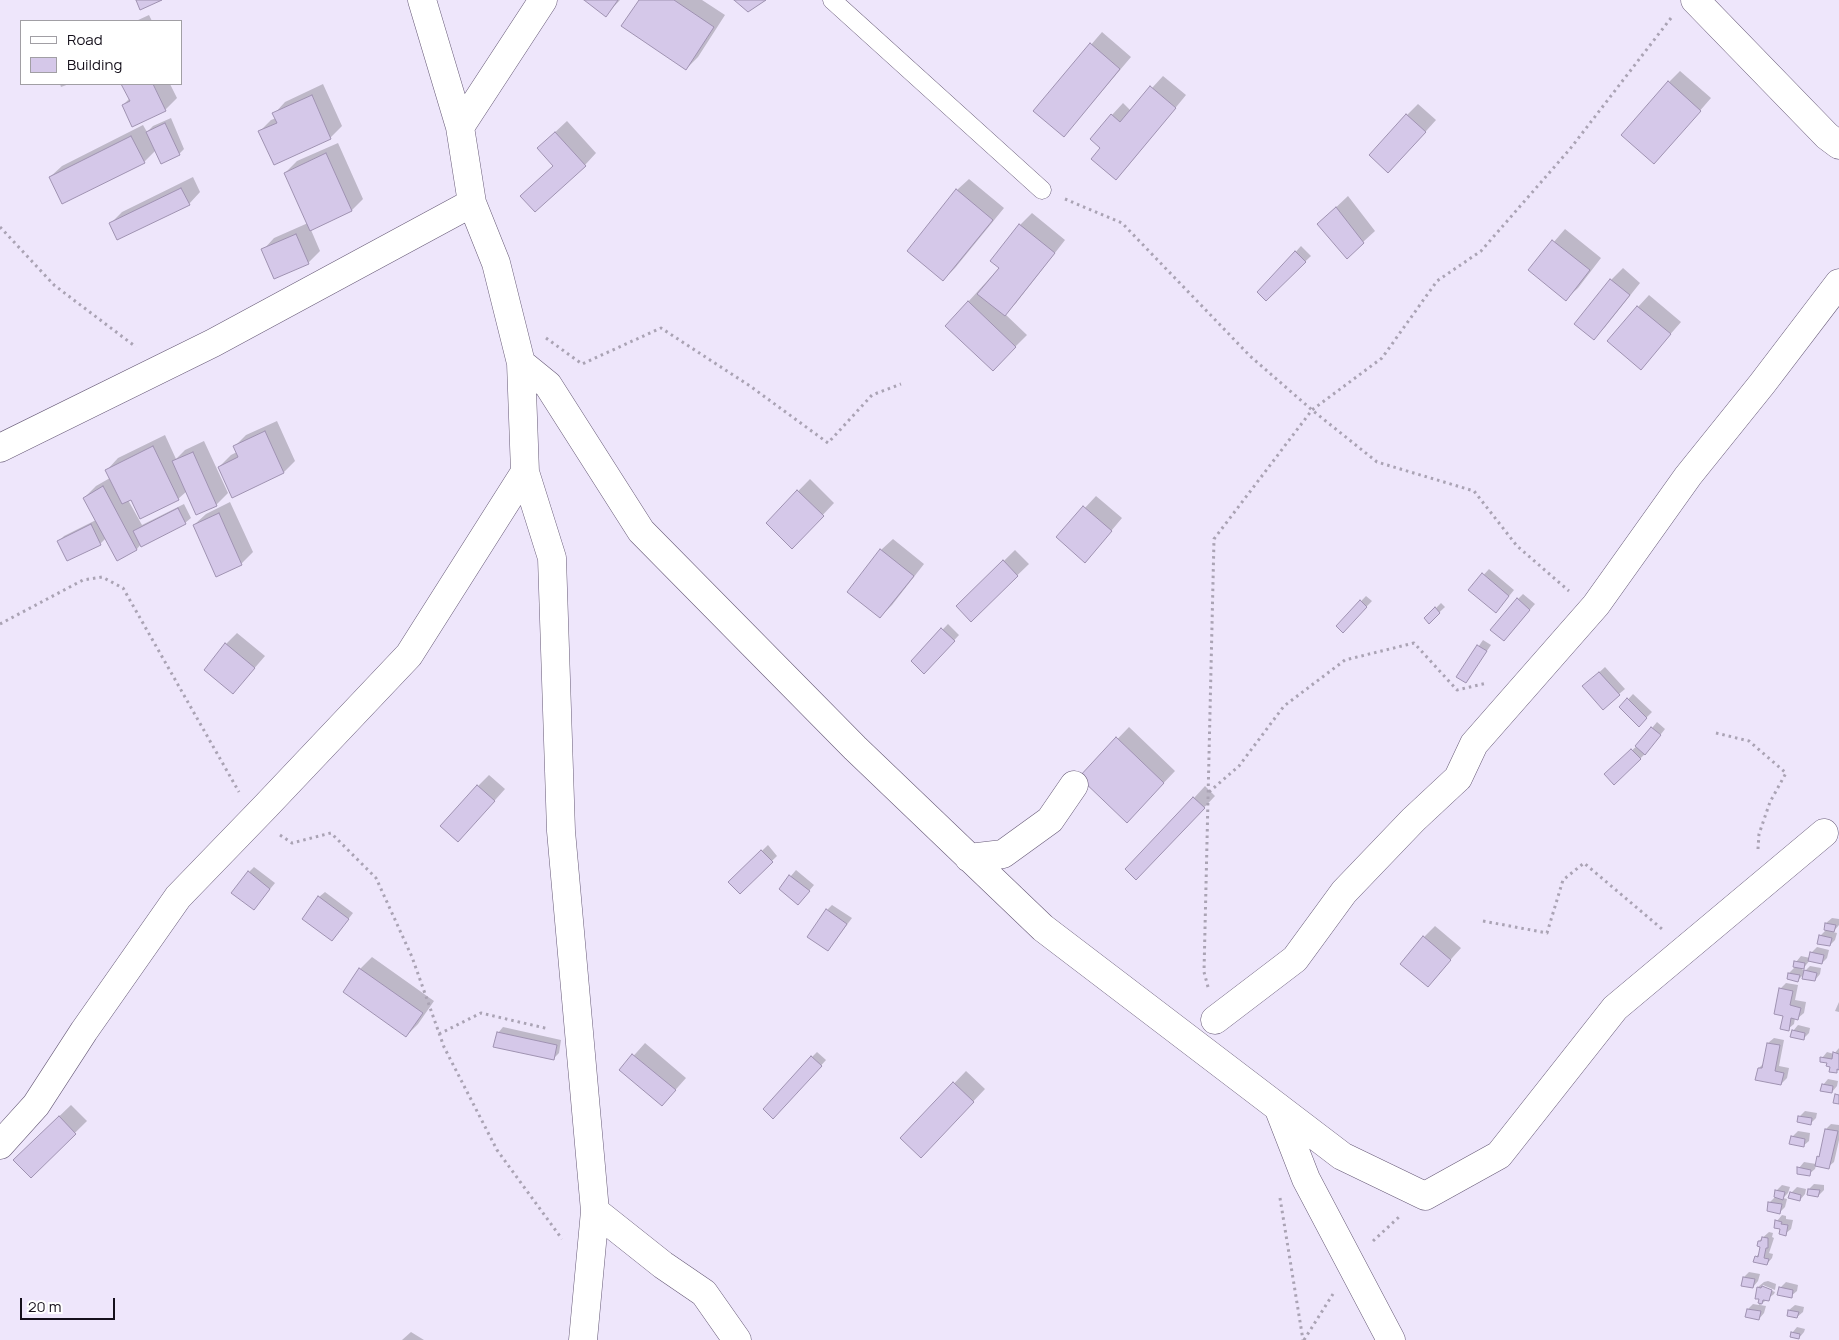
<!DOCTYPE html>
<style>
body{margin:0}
#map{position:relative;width:1839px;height:1340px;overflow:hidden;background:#eee6fb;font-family:Manrope,sans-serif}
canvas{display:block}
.legend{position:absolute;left:20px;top:20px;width:162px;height:65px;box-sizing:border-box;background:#fff;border:1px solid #a19fa4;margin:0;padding:6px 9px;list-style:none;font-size:15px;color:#15101b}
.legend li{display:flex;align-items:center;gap:10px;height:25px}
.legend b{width:25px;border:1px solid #a19fa4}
.scale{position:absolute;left:20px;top:1298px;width:95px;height:22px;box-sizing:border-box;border:2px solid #15101b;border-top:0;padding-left:6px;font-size:15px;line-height:18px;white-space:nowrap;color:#15101b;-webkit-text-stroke:4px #fff;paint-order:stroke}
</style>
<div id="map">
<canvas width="1839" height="1340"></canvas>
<ul class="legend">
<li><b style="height:6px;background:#fff"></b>Road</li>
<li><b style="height:14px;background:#d5c8e9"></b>Building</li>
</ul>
<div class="scale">20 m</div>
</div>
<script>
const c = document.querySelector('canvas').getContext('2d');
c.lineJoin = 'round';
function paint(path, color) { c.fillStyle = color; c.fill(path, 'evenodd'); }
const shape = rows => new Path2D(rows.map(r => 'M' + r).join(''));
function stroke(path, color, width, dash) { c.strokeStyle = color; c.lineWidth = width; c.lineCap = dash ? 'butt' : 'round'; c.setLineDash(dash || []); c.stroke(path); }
paint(shape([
 [586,0,620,0,606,15],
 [640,0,702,0,725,15,698,57,686,69],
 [149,15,152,21,136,21],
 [1102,32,1131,57,1075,123,1035,110],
 [1680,71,1711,98,1665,151,1669,82],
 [1163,76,1186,95,1127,167,1116,179,1112,115,1123,103,1131,111],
 [60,84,69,84,61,87],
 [123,84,170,84,177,98,165,110,123,105,130,98],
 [323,84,342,126,331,137,275,163,260,131,271,120,276,118,274,114,285,102],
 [1418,104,1436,120,1400,160,1407,115],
 [171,118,184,149,179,154,156,150,144,162,50,177,62,166,143,125,147,132,153,126],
 [567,121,596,153,585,165,554,165,551,136],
 [338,143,363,199,352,210,311,230,320,251,308,263,263,250,274,238,308,223,285,173,297,161],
 [193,177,200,192,189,204,110,224,122,212],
 [969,179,1004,208,955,268,943,280,957,190],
 [1348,196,1375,231,1363,242,1330,213],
 [1032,213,1065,240,1016,303,1005,314,1027,335,1004,358,946,326,1000,267,992,261,1020,225],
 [1565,229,1601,258,1578,288,1566,299,1530,270],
 [1301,246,1311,256,1266,299,1259,292],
 [1623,268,1640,283,1605,327,1594,338,1576,324,1611,280],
 [1649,295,1681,322,1641,368,1638,307],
 [277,421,295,461,284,472,233,496,219,467,231,455,237,452,234,447,246,435],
 [165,435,176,459,185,450,204,441,228,493,216,505,187,491,178,499,131,498,128,500,142,525,184,504,191,518,185,523,141,544,137,549,118,559,106,538,100,544,68,560,59,541,64,536,96,520,84,498,96,486,110,478,107,470,118,458],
 [810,479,834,503,804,535,767,523],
 [1096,496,1122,518,1096,549,1058,537],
 [230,502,253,552,241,564,217,575,194,525,206,514],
 [893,539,924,564,892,605,880,617,881,550],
 [1015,550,1029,564,971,620,958,606],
 [1489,569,1514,590,1501,606,1470,590],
 [1523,594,1535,604,1504,640,1518,599],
 [1366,596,1372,601,1343,631,1337,626],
 [1441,603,1445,607,1429,622,1426,618],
 [948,624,959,635,930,667,913,661],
 [237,633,265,656,233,693,226,644],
 [1483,640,1491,645,1466,682,1458,676],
 [1605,667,1625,689,1619,694,1590,681],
 [1633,694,1652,712,1639,725,1621,707],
 [1657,722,1665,729,1646,753,1614,784,1605,774,1638,745],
 [1129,727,1175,771,1139,809,1081,777],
 [489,775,505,789,469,829,478,786],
 [1205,786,1215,796,1148,867,1194,798],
 [768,845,777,856,740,892,730,882],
 [254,867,275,883,254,909,249,872],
 [796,870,814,885,798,904,780,889],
 [325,892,353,913,332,940,319,897],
 [832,905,852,918,828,950,827,910],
 [1832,918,1839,919,1839,925,1833,932,1837,933,1835,940,1830,945,1820,936,1827,929,1826,923],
 [1435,926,1461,948,1428,985,1424,937],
 [1817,947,1829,950,1827,958,1822,963,1810,960,1802,970,1806,970,1810,966,1821,968,1820,974,1815,980,1804,974,1798,980,1789,973,1794,968,1796,962,1801,956,1810,958,1811,953],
 [372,957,434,1001,418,1024,406,1036,344,991,360,969],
 [1786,983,1798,985,1795,1000,1806,1002,1804,1013,1798,1018,1795,1018,1794,1024,1788,1029,1780,989],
 [1839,1002,1839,1012,1835,1011],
 [1798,1025,1810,1028,1809,1033,1803,1039,1793,1031],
 [503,1027,561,1040,559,1053,553,1059,498,1033],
 [1774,1038,1784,1040,1779,1066,1789,1068,1787,1078,1781,1084,1759,1068,1765,1062,1768,1043],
 [645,1043,686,1078,662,1105,621,1070],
 [1839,1048,1839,1069,1836,1072,1828,1062,1822,1058,1827,1052,1834,1054],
 [817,1052,826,1060,779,1112,812,1057],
 [966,1071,985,1089,932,1145,902,1138],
 [1828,1079,1838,1081,1837,1086,1832,1092,1823,1085],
 [71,1105,87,1121,31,1176,26,1148],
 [1805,1111,1817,1113,1816,1118,1810,1124,1800,1116],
 [1831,1124,1839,1125,1839,1140,1834,1162,1828,1167,1816,1165,1815,1169,1809,1174,1799,1168,1804,1162,1816,1164,1818,1157,1821,1154,1826,1129],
 [1798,1131,1810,1133,1809,1141,1803,1146,1791,1143,1793,1136],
 [1814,1184,1824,1185,1824,1190,1818,1196,1808,1194,1809,1189],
 [1782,1185,1790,1187,1788,1193,1783,1198,1787,1199,1785,1207,1780,1212,1768,1210,1770,1202,1775,1197,1776,1191],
 [1797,1187,1806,1189,1805,1194,1800,1200,1791,1193],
 [1782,1215,1786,1216,1786,1219,1793,1220,1791,1229,1785,1234,1777,1221],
 [1769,1232,1773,1233,1772,1237,1774,1238,1769,1253,1773,1254,1772,1258,1767,1264,1756,1257,1760,1252,1762,1246,1759,1241],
 [1749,1272,1760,1274,1758,1281,1753,1287,1742,1285,1744,1277],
 [1768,1281,1776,1284,1775,1290,1763,1285,1761,1286,1775,1292,1774,1294,1760,1305,1766,1306,1764,1313,1759,1319,1748,1309,1753,1304,1759,1305,1761,1298,1758,1287,1764,1282],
 [1786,1282,1798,1285,1797,1291,1791,1296,1780,1288],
 [1795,1305,1804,1307,1803,1312,1797,1317,1789,1310],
 [1797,1327,1805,1329,1804,1332,1799,1338,1792,1333],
 [411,1332,424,1340,402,1340]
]), '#0003');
const building = shape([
 [136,0,162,0,140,10,136,0],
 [584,0,618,0,606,17,584,0],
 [639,0,674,0,714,27,686,70,621,26,639,0],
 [734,0,766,0,748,12,734,0],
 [1090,43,1120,69,1064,137,1033,111,1090,43],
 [1668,81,1701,111,1654,164,1621,135,1668,81],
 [121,84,153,84,166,111,132,127,122,105,130,101,121,84],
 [1150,86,1176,108,1116,180,1091,159,1100,148,1090,139,1111,114,1120,122,1150,86],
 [312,95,331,139,274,165,258,131,277,123,272,113,312,95],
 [1406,114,1426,132,1388,173,1369,155,1406,114],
 [165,123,180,155,161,164,146,132,165,123],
 [555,132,586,166,535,212,520,196,553,166,537,148,555,132],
 [131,136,145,163,62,204,49,177,131,136],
 [326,153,352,211,310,231,284,173,326,153],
 [181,188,190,205,117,240,109,223,181,188],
 [956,189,993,220,943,281,907,251,956,189],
 [1336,207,1364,243,1347,259,1317,224,1336,207],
 [1019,224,1055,253,1005,316,977,294,999,268,990,261,1019,224],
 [296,234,309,264,274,279,261,249,296,234],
 [1552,240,1590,270,1566,301,1528,270,1552,240],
 [1295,251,1306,262,1266,301,1257,292,1295,251],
 [1610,279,1630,295,1594,340,1574,324,1610,279],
 [968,301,1016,347,993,371,945,326,968,301],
 [1637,306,1671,334,1641,370,1607,341,1637,306],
 [265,431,284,473,232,498,218,467,238,457,233,446,265,431],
 [153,446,179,500,140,519,131,500,122,504,105,470,153,446],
 [193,452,217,506,196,515,172,461,193,452],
 [103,486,137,550,117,561,83,498,103,486],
 [797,490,824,516,792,549,766,523,797,490],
 [1083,506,1112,531,1085,563,1056,537,1083,506],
 [178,508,186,524,141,547,133,531,178,508],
 [219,513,242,565,216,577,193,525,219,513],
 [91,524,101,545,67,561,57,541,91,524],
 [880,549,914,576,880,618,847,592,880,549],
 [1003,560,1018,576,971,622,956,606,1003,560],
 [1482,573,1509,596,1496,613,1468,590,1482,573],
 [1517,598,1530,610,1504,641,1490,630,1517,598],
 [1360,600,1367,607,1343,633,1336,626,1360,600],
 [1435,607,1440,613,1429,624,1424,618,1435,607],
 [941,628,955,641,924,674,911,661,941,628],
 [225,643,255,668,233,694,204,670,225,643],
 [1477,645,1487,651,1466,683,1456,677,1477,645],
 [1599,672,1620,695,1603,710,1582,686,1599,672],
 [1627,698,1647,718,1639,727,1619,707,1627,698],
 [1651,727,1661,735,1645,755,1635,746,1651,727],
 [1116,737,1164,783,1127,823,1079,777,1116,737],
 [1631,749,1641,759,1614,785,1604,774,1631,749],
 [477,785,495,801,458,842,440,826,477,785],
 [1193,797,1205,808,1136,880,1125,869,1193,797],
 [761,850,773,862,740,894,728,882,761,850],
 [248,871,270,889,254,910,231,893,248,871],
 [789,875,810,891,798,905,779,889,789,875],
 [318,896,349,919,332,941,302,919,318,896],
 [826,909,847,924,828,951,807,937,826,909],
 [1825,923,1836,925,1834,932,1824,930,1825,923],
 [1819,935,1832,938,1830,946,1817,944,1819,935],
 [1423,936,1451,960,1428,987,1400,964,1423,936],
 [1810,952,1824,955,1822,964,1808,961,1810,952],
 [1794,961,1805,963,1804,969,1793,967,1794,961],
 [359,968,423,1013,406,1037,343,992,359,968],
 [1804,970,1817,973,1815,981,1802,979,1804,970],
 [1788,973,1800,975,1798,982,1787,979,1788,973],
 [1779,988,1793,991,1790,1005,1801,1008,1798,1020,1791,1018,1789,1031,1780,1029,1783,1016,1774,1014,1779,988],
 [1792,1030,1805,1033,1804,1040,1790,1037,1792,1030],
 [497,1032,557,1045,554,1060,493,1047,497,1032],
 [1767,1043,1780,1045,1775,1071,1784,1073,1781,1085,1755,1080,1758,1068,1762,1068,1767,1043],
 [1833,1052,1839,1054,1839,1070,1837,1069,1837,1073,1829,1072,1830,1067,1826,1066,1827,1063,1820,1062,1820,1057,1832,1059,1833,1052],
 [632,1054,676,1090,662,1106,619,1070,632,1054],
 [811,1056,822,1066,773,1119,763,1109,811,1056],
 [953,1082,974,1102,921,1158,900,1138,953,1082],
 [1822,1084,1833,1086,1832,1093,1820,1091,1822,1084],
 [1835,1094,1839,1095,1839,1104,1833,1103,1835,1094],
 [59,1116,76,1134,31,1178,13,1160,59,1116],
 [1798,1116,1812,1118,1811,1125,1797,1122,1798,1116],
 [1825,1129,1838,1131,1829,1169,1815,1166,1817,1156,1819,1157,1825,1129],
 [1791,1136,1805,1139,1804,1147,1789,1144,1791,1136],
 [1797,1167,1811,1170,1810,1176,1797,1174,1797,1167],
 [1808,1189,1820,1190,1818,1197,1807,1195,1808,1189],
 [1775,1190,1785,1192,1783,1200,1774,1197,1775,1190],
 [1790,1192,1801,1195,1800,1201,1788,1198,1790,1192],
 [1768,1202,1782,1204,1780,1214,1767,1211,1768,1202],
 [1775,1220,1782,1222,1781,1224,1788,1225,1786,1236,1779,1234,1780,1229,1774,1228,1775,1220],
 [1762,1237,1768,1238,1768,1248,1766,1248,1764,1258,1769,1259,1767,1265,1753,1262,1755,1256,1758,1257,1760,1247,1757,1246,1758,1241,1761,1241,1762,1237],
 [1743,1277,1755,1279,1753,1288,1741,1286,1743,1277],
 [1762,1286,1772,1290,1769,1301,1763,1300,1762,1304,1758,1303,1759,1299,1755,1299,1757,1287,1761,1288,1762,1286],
 [1779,1287,1793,1290,1792,1298,1777,1295,1779,1287],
 [1747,1309,1761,1311,1759,1320,1745,1317,1747,1309],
 [1788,1310,1799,1312,1797,1318,1787,1316,1788,1310],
 [1791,1332,1800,1334,1799,1339,1790,1337,1791,1332]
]);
paint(building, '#d5c8e9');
stroke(building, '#9f92b1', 1);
const service = shape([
 [832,0,1042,190]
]);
const minor = shape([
 [422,0,460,127,472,203,496,263,521,363,525,472,552,558,561,831,595,1211,583,1340],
 [1695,0,1827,136,1839,145],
 [460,127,543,0],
 [521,363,548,385,641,531,855,748,1043,928,1342,1156,1425,1196,1499,1155,1615,1008,1824,833],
 [0,448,213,343,472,203],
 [969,858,1003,854,1050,820,1074,785],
 [1215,1020,1295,959,1344,892,1413,820,1458,778,1474,744,1596,605,1688,476,1762,384,1839,283],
 [1278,1107,1306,1179,1391,1340],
 [0,1145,36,1105,84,1031,178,897,266,806,409,655,525,472],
 [595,1211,663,1265,704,1293,737,1340]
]);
stroke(service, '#665976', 19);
stroke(minor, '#665976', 29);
stroke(shape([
 [1065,199,1122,223,1250,356,1312,410,1377,462,1474,491,1517,546,1569,591],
 [0,227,54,285,136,347],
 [546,338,582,364,661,328,750,386,828,443,872,395,901,384],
 [0,624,83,580,102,577,123,588,239,792],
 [1716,733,1749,741,1786,773,1770,802,1759,834,1758,849],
 [1209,792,1239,766,1284,706,1345,660,1414,643,1457,690,1487,683],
 [280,835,292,843,331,833,376,878,412,957,444,1047,497,1150,562,1239],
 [1483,921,1547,933,1563,880,1584,863,1662,929],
 [1208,987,1204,972,1214,539,1312,410,1382,358,1437,281,1481,251,1570,149,1671,18],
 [439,1034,481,1013,549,1029],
 [1280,1198,1303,1340],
 [1373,1241,1399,1217],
 [1304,1340,1333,1294]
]), '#aaa3b4', 3, [2.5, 4]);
stroke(service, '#fff', 18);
stroke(minor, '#fff', 28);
</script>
